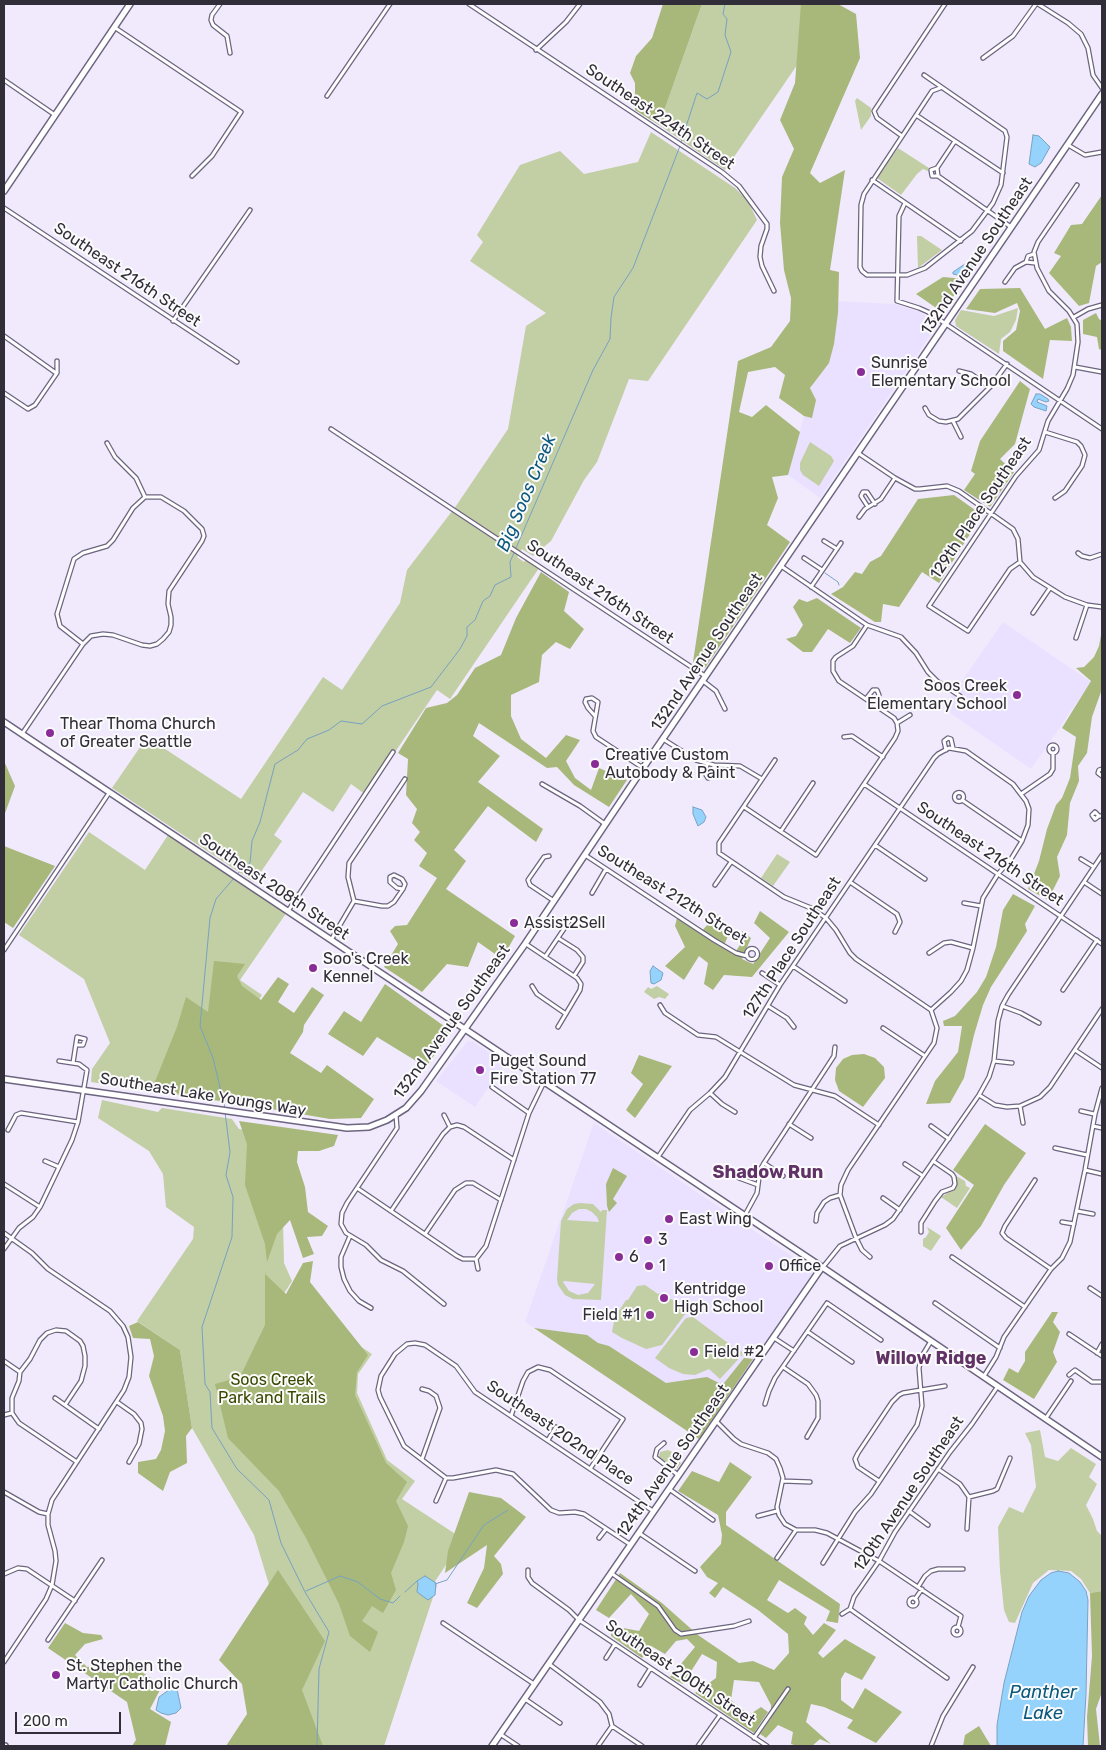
<!DOCTYPE html>
<style>
body{margin:0}
#map{position:relative;width:1106px;height:1750px;overflow:hidden;background:#f1eafd;font-family:Rubik,sans-serif}
canvas{display:block}
.frame{position:absolute;inset:0;border:5px solid #322e39;pointer-events:none}
.scale{position:absolute;left:15px;top:1712px;width:106px;height:22px;box-sizing:border-box;border:2px solid #322e39;border-top:0;padding-left:6px;font-size:15px;line-height:18px;white-space:nowrap;color:#322e39;-webkit-text-stroke:4px #fbfbfb;paint-order:stroke}
</style>
<div id="map">
<canvas width="1106" height="1750"></canvas>
<div class="frame"></div>
<div class="scale">200 m</div>
</div>
<script>
const c = document.querySelector('canvas').getContext('2d');
c.lineJoin = 'round';
function paint(path, color) { c.fillStyle = color; c.fill(path, 'evenodd'); }
const shape = rows => new Path2D(rows.map(r => 'M' + r).join(''));
function stroke(path, color, width, dash) { c.strokeStyle = color; c.lineWidth = width; c.lineCap = dash ? 'butt' : 'round'; c.setLineDash(dash || []); c.stroke(path); }
function drawText(font, color, halo, rows, align = 'center') {
  c.font = font + ' Rubik,sans-serif'; c.lineWidth = 4; c.setLineDash([]); c.textBaseline = 'middle'; c.strokeStyle = halo; c.fillStyle = color; for (const [text, x, y, turn = 0] of rows) {
    c.save(); c.translate(x, y); c.rotate((+turn || 0) * Math.PI / 180); c.textAlign = isNaN(turn) ? turn : align; if (halo) c.strokeText(text, 0, 0); c.fillText(text, 0, 0); c.restore();
  }
}
paint(shape([
 [835,301,893,304,918,311,934,322,935,328,820,498,788,475],
 [1003,622,1091,682,1031,769,943,708],
 [468,1041,473,1042,505,1063,475,1107,436,1081],
 [594,1123,814,1271,699,1439,525,1322]
]), '#eae0ff');
paint(shape([
 [702,4,839,4,725,170,659,125],
 [857,98,871,108,871,116,861,130,855,101],
 [651,132,735,188,748,201,757,220,648,381,629,379,597,462,584,480,551,541,533,556,522,549,517,557,524,562,526,559,539,568,450,699,437,690,366,795,351,784,333,812,303,792,274,835,282,841,254,882,112,788,147,737,241,799,323,677,342,690,400,603,407,570,456,506,508,429,526,326,546,313,470,261,483,242,477,235,520,165,560,151,584,174,638,162],
 [898,148,929,168,928,171,923,169,917,174,901,195,877,178],
 [917,236,921,236,942,250,918,268],
 [1018,308,1016,320,1010,332,1001,339,999,354,956,326,955,320,961,310,994,316],
 [810,442,831,456,834,461,819,486,803,475,800,470,800,463],
 [89,832,145,870,168,835,287,912,240,980,262,995,233,1039,255,1098,251,1106,91,1082,92,1069,110,1043,84,979,19,935],
 [777,854,790,862,773,886,761,878],
 [657,986,669,994,665,999,659,997,654,999,644,992,648,987,651,989],
 [102,1100,158,1112,162,1108,232,1119,239,1129,281,1138,284,1263,292,1281,283,1295,372,1354,358,1374,357,1393,387,1460,415,1481,402,1499,463,1539,434,1583,437,1585,384,1746,235,1746,293,1664,254,1535,192,1428,180,1350,137,1321,193,1239,194,1227,166,1207,163,1174,149,1151,98,1118],
 [956,1176,965,1181,966,1186,970,1188,957,1208,941,1197,955,1188,957,1182],
 [580,1203,593,1204,601,1212,602,1210,607,1210,601,1300,573,1299,565,1295,558,1285,557,1279,561,1221,567,1209,574,1204],
 [579,1209,586,1209,592,1212,597,1217,599,1222,567,1220,572,1213],
 [563,1282,564,1281,595,1284,588,1293,578,1295,569,1291],
 [927,1227,941,1236,931,1251,923,1246,923,1239,926,1237,929,1232],
 [645,1285,658,1294,660,1293,673,1300,686,1313,662,1345,646,1349,622,1338,612,1332,615,1317,626,1300,628,1300,637,1286],
 [693,1317,732,1346,744,1353,720,1379,709,1369,695,1375,683,1374,669,1368,655,1358,686,1318],
 [1040,1430,1045,1457,1058,1461,1071,1448,1096,1464,1089,1477,1097,1484,1086,1505,1093,1519,1097,1531,1102,1536,1102,1591,1090,1593,1081,1579,1071,1571,1049,1570,1033,1583,1015,1623,1009,1622,1004,1610,1000,1571,998,1527,1009,1507,1023,1513,1036,1487,1031,1445,1025,1433],
 [668,1450,672,1452,670,1456,681,1463,677,1469,659,1457,660,1452]
]), '#c2cea3');
paint(shape([
 [663,4,702,4,659,125,635,110,635,83,630,73,636,56,652,38],
 [801,4,838,4,856,14,860,58,810,173,820,183,845,170,830,270,839,272,838,313,834,344,829,363,810,388,816,400,812,418,804,416,779,398,785,375,775,367,748,372,739,412,752,417,766,405,800,432,788,475,772,477,778,498,767,525,790,542,705,668,693,662,738,361,771,347,790,321,791,298,784,270,780,223,782,177,794,149,780,120,795,83],
 [1102,195,1102,262,1096,266,1089,303,1079,306,1049,273,1061,256,1054,253,1071,225,1082,224],
 [943,277,966,279,942,312,916,294],
 [1020,288,1045,329,1067,318,1071,327,1072,341,1050,340,1043,379,1003,351,1003,341,1016,330,1020,311,1017,303,995,313,966,309,980,289],
 [1096,313,1099,319,1102,321,1102,350,1099,349,1097,337,1083,334,1083,320],
 [1020,381,1030,389,1015,444,1000,459,1014,472,990,507,964,490,975,474,971,471,980,441],
 [954,495,982,515,939,583,922,572,899,607,883,604,881,622,875,622,831,594,843,587,855,572,862,574,870,562,881,556,918,499],
 [541,572,569,592,564,611,584,629,570,649,556,642,542,655,539,682,511,695,511,716,521,739,546,758,566,735,580,740,566,761,575,778,591,790,599,768,627,780,609,807,574,785,557,767,547,768,479,723,473,736,500,756,478,782,543,829,536,842,488,806,454,850,466,861,446,889,515,936,502,959,478,942,468,967,447,964,422,992,384,967,398,944,390,931,395,926,407,925,437,878,419,866,427,853,414,840,420,832,412,823,417,809,406,795,408,759,398,753,426,708,447,703,457,695,475,668,501,655,516,618],
 [817,598,861,628,850,643,828,629,812,652,803,652,786,639,796,636,803,625,793,607,799,599,807,602],
 [1101,635,1102,636,1102,689,1092,717,1087,753,1078,766,1079,781,1070,803,1067,835,1057,857,1060,876,1048,900,1028,889,1039,861,1047,829,1056,805,1062,798,1070,778,1076,737,1062,728,1091,681,1076,668,1084,667,1094,657,1099,646],
 [4,761,15,786,4,816],
 [4,846,55,866,13,928,4,922],
 [1013,894,1035,906,1025,924,1027,931,991,987,983,1005,974,1035,964,1078,950,1103,926,1104,935,1081,958,1052,962,1026,944,1026,943,1021,955,1016,977,992,986,977,996,947,1003,910],
 [760,911,789,932,752,977,724,975,713,990,704,984,708,963,699,956,684,980,665,966,685,947,675,926,677,918,700,933,717,914,722,918,716,926,728,936,723,948,734,954,742,942,742,931,751,938,742,959,753,964,770,938,754,923],
 [214,961,245,964,237,976,242,986,261,1000,278,977,289,984,278,1002,294,1013,312,987,324,995,304,1025,303,1032,290,1053,321,1073,327,1065,374,1099,361,1118,330,1119,152,1089,177,1027,186,997,208,1012],
 [385,984,451,1031,426,1067,377,1037,363,1056,328,1034,344,1011,361,1022],
 [864,1054,875,1058,884,1067,885,1078,863,1107,839,1091,835,1080,836,1068,843,1059,852,1055],
 [639,1055,672,1066,635,1118,626,1110,643,1084,631,1073],
 [239,1121,338,1135,334,1146,319,1151,298,1151,297,1162,305,1187,308,1212,328,1226,322,1236,307,1237,314,1254,303,1258,290,1220,277,1234,267,1262,265,1244,245,1185,247,1144],
 [985,1124,1026,1153,1004,1185,981,1226,961,1250,946,1228,974,1185,953,1170],
 [613,1168,627,1176,613,1199,617,1203,609,1212,607,1206,606,1184],
 [313,1261,310,1282,368,1355,357,1372,355,1395,386,1463,407,1482,396,1501,408,1526,404,1542,391,1573,396,1590,383,1613,372,1606,362,1621,378,1632,370,1652,350,1636,339,1604,306,1538,279,1491,228,1438,215,1384,240,1377,265,1325,265,1274,286,1294,303,1263],
 [1052,1312,1058,1312,1053,1322,1060,1332,1053,1352,1057,1362,1034,1399,1003,1380,1009,1368,1018,1373,1025,1361,1025,1352],
 [138,1322,180,1350,192,1428,186,1436,187,1463,170,1472,163,1491,138,1473,138,1462,156,1459,161,1450,165,1431,163,1416,149,1376,154,1356,150,1339,133,1338,129,1326],
 [534,1328,587,1335,598,1343,609,1346,666,1383,707,1377,719,1383,724,1383,744,1358,753,1359,699,1439],
 [730,1462,752,1477,726,1512,726,1525,840,1604,838,1623,826,1621,830,1611,779,1580,767,1600,788,1613,795,1608,807,1617,804,1624,813,1635,824,1623,836,1630,818,1653,823,1658,845,1639,876,1657,862,1680,845,1672,841,1679,841,1700,853,1709,865,1688,902,1712,876,1743,847,1728,853,1720,824,1707,811,1704,806,1722,831,1744,820,1739,812,1746,797,1746,791,1744,793,1732,778,1725,766,1738,760,1734,771,1718,771,1705,759,1682,734,1680,731,1700,749,1715,761,1707,768,1712,754,1733,695,1693,716,1678,717,1662,702,1654,683,1684,670,1677,695,1647,687,1639,676,1641,665,1654,651,1646,642,1658,611,1636,611,1623,623,1628,639,1631,649,1614,631,1594,609,1618,596,1610,620,1573,662,1603,698,1635,739,1663,753,1661,774,1670,789,1653,788,1634,758,1610,723,1587,715,1598,709,1593,718,1583,707,1577,700,1567,721,1544,722,1535,718,1515,678,1491,692,1471,719,1482],
 [469,1492,501,1498,526,1517,494,1556,501,1564,503,1574,477,1608,467,1603,484,1568,487,1545,445,1573,448,1551],
 [278,1570,325,1641,302,1690,323,1746,226,1746,247,1714,242,1684,219,1660],
 [1102,1591,1102,1692,1096,1709,1100,1746,1088,1746,1087,1717,1092,1656,1090,1593],
 [65,1623,83,1633,101,1635,103,1639,85,1644,75,1655,87,1667,126,1661,162,1686,150,1709,171,1722,165,1746,132,1746,136,1740,127,1702,48,1648],
 [979,1726,991,1746,963,1746,965,1735]
]), '#a7b87a');
const water = shape([
 [1033,135,1039,136,1050,147,1041,163,1035,167,1029,164,1033,135],
 [974,258,977,260,966,277,953,274,953,272,974,258],
 [1036,394,1040,394,1048,399,1049,401,1046,402,1038,399,1037,402,1047,406,1046,411,1034,407,1031,404,1036,394],
 [693,807,702,810,706,817,704,822,698,826,693,814,693,807],
 [653,966,663,973,661,980,654,984,651,983,650,971,653,966],
 [1058,1571,1069,1573,1080,1582,1086,1591,1088,1600,1086,1694,1083,1746,997,1746,997,1725,1004,1683,1022,1612,1029,1596,1041,1580,1051,1573,1058,1571],
 [425,1576,436,1583,435,1595,428,1600,417,1592,418,1584,417,1581,425,1576],
 [173,1687,177,1689,181,1708,176,1713,168,1715,161,1713,156,1710,159,1697,173,1687]
]);
paint(water, '#96d3fc');
stroke(water, '#78a2c2', 1);
stroke(shape([
 [681,142,697,93,707,99,718,92,731,52,725,35,727,19,723,14,725,4],
 [825,573,838,582,839,585],
 [237,874,250,863,252,841,260,822,275,764,298,750,307,739,329,730,341,721,362,724,382,706,431,687,460,649,467,636,467,627,475,620,483,601,490,596,495,585,511,577,510,562,593,370,610,339,611,318,614,297,633,268,680,146],
 [225,1108,213,1058,200,1026,210,918,216,899,235,877],
 [225,1112,230,1152,226,1175,233,1197,232,1237,202,1327,205,1384,210,1392,212,1428,237,1469,269,1500,281,1543,305,1592,329,1632,319,1669,317,1746],
 [435,1584,447,1580,484,1525,508,1510],
 [306,1591,340,1576,358,1582,380,1599,393,1603,400,1596],
 [405,1592,417,1581]
]), '#78a2c2', 1);
const street = shape([
 [220,4,212,15,211,20,213,25,227,36,230,53],
 [469,4,722,172,739,186,767,224,767,229,761,246,760,257,762,266,774,291],
 [1038,4,1068,23,1081,34,1088,48,1093,75,1102,88],
 [114,27,241,112,212,156,192,176],
 [536,50,566,22,580,4],
 [983,58,1013,36,1036,4],
 [924,75,1005,131,1007,137,1001,185,993,203,972,231,925,268,907,275,867,275,862,271,860,267,861,205,864,194,932,91,940,88],
 [4,80,55,115],
 [327,96,390,4],
 [916,115,1003,173],
 [902,136,877,118,874,111,945,4],
 [1068,145,1085,155,1102,152],
 [937,168,931,170,932,176,938,176,1011,227],
 [938,176,937,168,955,141],
 [872,180,961,241],
 [905,203,899,216,897,301,919,308,928,312,1102,429],
 [4,208,237,362],
 [1034,254,1028,256,1026,262,1035,263],
 [1005,282,1015,268,1026,262],
 [1074,317,1088,309,1102,305],
 [173,321,250,210],
 [4,336,56,373],
 [1075,367,1102,372],
 [959,371,971,374,990,387],
 [4,393,28,409,35,405,57,373,57,361],
 [925,408,929,415,939,421,946,422,958,419,990,387,1007,364],
 [953,421,961,437],
 [331,429,705,676],
 [1045,432,1077,442,1081,446,1085,455,1082,466,1065,491,1055,498],
 [107,443,115,457,136,478,145,497],
 [858,453,895,478,915,489,920,489,947,486,959,491,1013,529,1018,539,1020,562,1033,577,1065,597,1087,605,1102,607],
 [868,507,861,496,863,492,867,492,875,504],
 [859,517,865,509,881,499,895,478],
 [824,541,837,549],
 [1078,553,1082,556,1090,558,1102,554],
 [804,558,822,570],
 [1020,562,1010,569,968,631,929,606,1016,476,1039,450,1048,421,1067,389,1073,375,1078,342,1077,324,1069,311,1049,291,1037,268,1034,252,1038,242,1077,185],
 [781,566,867,625,901,637,916,653,928,672,937,681,960,696],
 [811,587,841,543],
 [1033,613,1050,588],
 [867,625,853,646,836,657,833,661,833,671,839,681,894,718,897,723],
 [1076,638,1087,605],
 [703,681,716,691,725,709],
 [866,699,873,690,877,690,879,695,873,704],
 [595,716,588,708,585,702,586,699,592,698,598,702,593,731,596,737,643,768],
 [897,723,910,715],
 [22,734,83,644,91,636,103,634,113,635,142,645,150,646,157,644,163,639,169,632,171,625,171,617,168,604,169,591,202,541,204,536,202,529,184,511,161,497,145,497,133,508,113,540,107,546,83,553,74,559,57,614,60,626,83,644],
 [844,737,852,736,883,757],
 [663,739,696,760,714,765,740,766,762,779],
 '1049 749a4 4 0 1 1 8 0a4 4 0 1 1-8 0Z',
 [946,750,944,741,948,738,951,739,953,748],
 [775,760,719,843,719,853,784,897,811,908,826,918,836,930,850,953,856,959,931,1010],
 [707,763,706,775,708,778,712,776,714,765],
 [1102,769,1099,770,1098,773,1102,776],
 [542,784,580,806,605,824],
 [864,784,1102,944],
 '954.5 797a4.5 4.5 0 1 1 9 0a4.5 4.5 0 1 1-9 0Z',
 [1021,794,1050,774,1053,769,1053,753],
 [962,800,1022,841],
 [744,807,816,855,895,738,898,731,897,723],
 [1099,816,1095,812,1092,815,1095,819,1099,816,1102,816],
 [781,831,813,783],
 [875,845,925,879],
 [585,855,714,940,736,953,747,956],
 [549,856,544,857,528,880,530,885,554,901],
 [1081,859,1094,867],
 [850,882,897,914,900,922,895,932],
 [1084,882,1102,894],
 [715,885,731,862],
 [592,893,606,869],
 [354,901,348,877,349,863,405,779],
 [354,901,382,906,388,906,394,902,403,889,405,884,402,879,394,875,390,877,390,882,397,888,403,889],
 [964,903,981,906],
 [288,911,393,752],
 [558,938,577,950,583,957,583,962,574,976],
 [331,940,354,901],
 [526,944,577,978,581,984,580,990,558,1027],
 '746.5 954a5.5 5.5 0 1 1 11 0a5.5 5.5 0 1 1-11 0Z',
 [4,950,109,793],
 [929,953,944,943,951,942,973,948],
 [545,957,570,920],
 [793,966,845,1001],
 [762,973,780,985],
 [532,986,537,994,566,1014],
 [1063,990,1097,940],
 [660,1005,665,1013,698,1035,716,1037,794,1085,835,1096,879,1125],
 [768,1006,787,1018,794,1027],
 [1002,1006,1021,1013,1039,1023],
 [883,1028,925,1056],
 [1075,1050,1102,1068],
 [994,1061,1012,1063],
 [73,1063,77,1037,85,1039,83,1045,76,1045],
 [492,1087,529,1113],
 [710,1093,722,1104,735,1112],
 [979,1095,995,1105,1007,1107,1020,1106,1040,1097,1050,1087,1102,1009],
 [1020,1106,1023,1123],
 [1081,1111,1094,1114],
 [396,1115,397,1128,347,1203,342,1213,341,1224,346,1233,366,1245,381,1260,403,1271,444,1304],
 [444,1115,450,1127,457,1125,464,1127,514,1160],
 [789,1124,811,1138],
 [931,1126,949,1139],
 [1093,1126,1102,1128],
 [8,1130,16,1115,21,1113,78,1122],
 [1055,1148,1087,1155],
 [658,1157,690,1110,710,1093,725,1077,780,985,934,758,938,754,949,748,966,751,1013,784,1026,801,1029,809,1028,825,1022,841,1011,859,998,874,983,898,973,948,967,970,961,981,951,992,931,1010,937,1028,934,1043,848,1170,841,1185,840,1195,830,1198,824,1202,817,1213,816,1221],
 [45,1161,59,1167],
 [764,1163,783,1176],
 [905,1164,923,1176],
 [728,1168,739,1178,758,1185],
 [1085,1170,1102,1174],
 [1035,1180,1005,1226,1002,1233,1006,1238,1051,1269],
 [4,1184,40,1207],
 [357,1188,457,1256,463,1259,476,1259],
 [840,1195,856,1238,862,1250,870,1257],
 [883,1198,900,1210],
 [391,1211,443,1134,450,1127],
 [1077,1211,1093,1214],
 [745,1215,757,1193,760,1170,764,1163,834,1056,835,1047],
 [1062,1222,1074,1224],
 [921,1232,921,1223,935,1201,942,1192,953,1188,955,1184,954,1177,952,1174,933,1161],
 [4,1233,32,1253,48,1269,110,1311,123,1326,128,1337,131,1357,129,1377,124,1390,52,1500,48,1514,48,1525,55,1551,56,1561,52,1585,46,1599,4,1662],
 [425,1234,455,1190,466,1183,473,1183,501,1200],
 [350,1236,341,1257,341,1267,344,1279,350,1291,359,1301,371,1308],
 [4,1249,19,1228,33,1217,40,1207,72,1140,78,1122,87,1070,79,1064,59,1061],
 [952,1257,1025,1307],
 [476,1259,486,1246,529,1113,544,1082],
 [476,1259,478,1269],
 [823,1267,840,1246,885,1225,893,1219,979,1095,989,1077,994,1061,998,1021,1002,1006,1008,995,1102,855],
 [1090,1288,1102,1296],
 [935,1303,1000,1348],
 [808,1332,852,1362],
 [1069,1334,1102,1356],
 [774,1338,794,1351],
 [1097,1353,1102,1344],
 [4,1361,20,1372],
 [783,1367,808,1384,816,1395,818,1401,818,1418,807,1437],
 [1069,1375,1075,1370,1092,1382,1102,1382],
 [984,1376,996,1357,1004,1337,1051,1269,1062,1258,1070,1242,1085,1170,1095,1114,1102,1088],
 [55,1398,99,1429],
 [117,1402,134,1414,141,1423,142,1429,139,1444,129,1462],
 [765,1404,769,1391,775,1378,827,1303,881,1340],
 [65,1405,81,1381,85,1366,85,1356,83,1346,80,1341,66,1331,56,1330,47,1333,40,1340,30,1359,20,1372,19,1381,12,1398,12,1413,19,1423,77,1462],
 [4,1415,12,1413],
 [511,1416,523,1381,528,1372,538,1367,550,1370,623,1419,590,1469],
 [1046,1418,1071,1381],
 [716,1421,734,1439,741,1444,768,1453,776,1459,780,1468,783,1478,777,1507,779,1515,785,1524,796,1530,815,1530,827,1533,879,1561,961,1616,958,1627],
 [548,1440,556,1427],
 [664,1443,657,1449,655,1457,678,1475],
 [422,1459,440,1408,436,1396,429,1391,422,1389],
 [938,1469,960,1484,969,1497,967,1529],
 [783,1481,810,1482],
 [879,1481,858,1467,855,1459,858,1453,892,1402,899,1395,903,1393,945,1386],
 [669,1489,713,1520],
 [4,1492,39,1512,48,1514],
 [969,1497,993,1491,997,1489,1010,1458],
 [436,1501,446,1478],
 [909,1511,928,1525],
 [758,1516,777,1511],
 [639,1533,695,1571],
 [599,1538,606,1529],
 [631,1545,584,1514,575,1512,559,1513,551,1510,513,1474,496,1470,453,1478,446,1478,404,1446,380,1397,378,1390,381,1376,395,1354,407,1344,415,1343,425,1345,456,1366,475,1392,653,1511],
 [777,1558,796,1530],
 [823,1563,855,1512,871,1494,917,1425,922,1406,919,1368,922,1356,931,1341],
 [528,1570,528,1577,532,1583,569,1610,579,1620,767,1746],
 [611,1573,658,1606,675,1630,681,1634,734,1626,749,1621],
 [4,1574,18,1568,27,1569,75,1601],
 [918,1587,925,1576,931,1571,938,1569,963,1569],
 '909 1602a4 4 0 1 1 8 0a4 4 0 1 1-8 0Z',
 [915,1599,922,1589],
 [850,1609,947,1678],
 [842,1614,850,1609,854,1597,879,1561,895,1532,950,1452,972,1424,998,1386],
 [443,1623,534,1684],
 '953 1631a4 4 0 1 1 8 0a4 4 0 1 1-8 0Z',
 [48,1640,102,1560],
 [606,1658,615,1644],
 [549,1664,600,1702,609,1714,612,1726],
 [640,1685,650,1669],
 [525,1699,560,1723],
 [612,1726,642,1746],
 [500,1734,518,1746],
 [754,1738,788,1689],
 [598,1746,612,1726],
 [698,1746,720,1715],
 [931,1746,943,1716,973,1667]
]);
const secondary = shape([
 [4,191,130,4],
 [4,722,822,1267,1102,1457],
 [4,1079,347,1128,369,1127,387,1120,406,1108,421,1091,525,944,643,768,1102,94],
 [4,1746,5,1746],
 [492,1746,822,1267]
]);
stroke(street, '#6d647f', 5.5);
stroke(secondary, '#6d647f', 8);
stroke(street, '#fff', 3);
stroke(secondary, '#fff', 5);
for (const [x, y, r, color] of [
 [861,372,5,"#8a2c96"],
 [1017,695,5,"#8a2c96"],
 [50,733,5,"#8a2c96"],
 [595,764,5,"#8a2c96"],
 [514,923,5,"#8a2c96"],
 [313,968,5,"#8a2c96"],
 [480,1070,5,"#8a2c96"],
 [669,1219,5,"#8a2c96"],
 [648,1240,5,"#8a2c96"],
 [619,1257,5,"#8a2c96"],
 [649,1266,5,"#8a2c96"],
 [769,1266,5,"#8a2c96"],
 [664,1298,5,"#8a2c96"],
 [650,1315,5,"#8a2c96"],
 [694,1352,5,"#8a2c96"],
 [56,1675,5,"#8a2c96"]
]) { const dot = new Path2D(); dot.arc(x, y, r, 0, 2 * Math.PI); c.fillStyle = color; c.fill(dot); stroke(dot, '#fbfbfb', 2); }
drawText('16px', '#322e39', '#fbfbfb', [
 ["Southeast 224th Street",660,117,34],
 ["132nd Avenue Southeast",977,256,-56],
 ["Southeast 216th Street",127,275,34],
 ["129th Place Southeast",981,508,-56],
 ["Southeast 216th Street",600,592,34],
 ["132nd Avenue Southeast",707,652,-56],
 ["Southeast 216th Street",990,854,34],
 ["Southeast 208th Street",274,887,34],
 ["Southeast 212th Street",672,895,32],
 ["127th Place Southeast",792,948,-57],
 ["132nd Avenue Southeast",452,1022,-54],
 ["Southeast Lake Youngs Way",203,1095,9],
 ["Southeast 202nd Place",560,1433,34],
 ["124th Avenue Southeast",673,1461,-55],
 ["120th Avenue Southeast",909,1494,-56],
 ["Southeast 200th Street",680,1673,34]
]);
drawText('16px', '#322e39', '#fbfbfb', [
 ["Sunrise",871,363],
 ["Elementary School",871,381],
 ["Soos Creek",1007,686,"right"],
 ["Elementary School",1007,704,"right"],
 ["Thear Thoma Church",60,724],
 ["of Greater Seattle",60,742],
 ["Creative Custom",605,755],
 ["Autobody & Paint",605,773],
 ["Assist2Sell",524,923],
 ["Soo's Creek",323,959],
 ["Kennel",323,977],
 ["Puget Sound",490,1061],
 ["Fire Station 77",490,1079],
 ["East Wing",679,1219],
 ["3",658,1240],
 ["6",629,1257],
 ["1",659,1266],
 ["Office",779,1266],
 ["Kentridge",674,1289],
 ["High School",674,1307],
 ["Field #1",640,1315,"right"],
 ["Field #2",704,1352],
 ["St. Stephen the",66,1666],
 ["Martyr Catholic Church",66,1684]
], 'left');
drawText('16px', '#3b4900', '#fbfbfb', [
 ["Soos Creek",272,1380],
 ["Park and Trails",272,1398]
]);
drawText('italic 18px', '#0b587e', '#fbfbfb', [
 ["Big Soos Creek",527,493,-67],
 ["Panther",1043,1693],
 ["Lake",1043,1714]
]);
drawText('bold 18px', '#603266', '#fbfbfb', [
 ["Shadow Run",768,1173],
 ["Willow Ridge",931,1359]
]);
</script>
